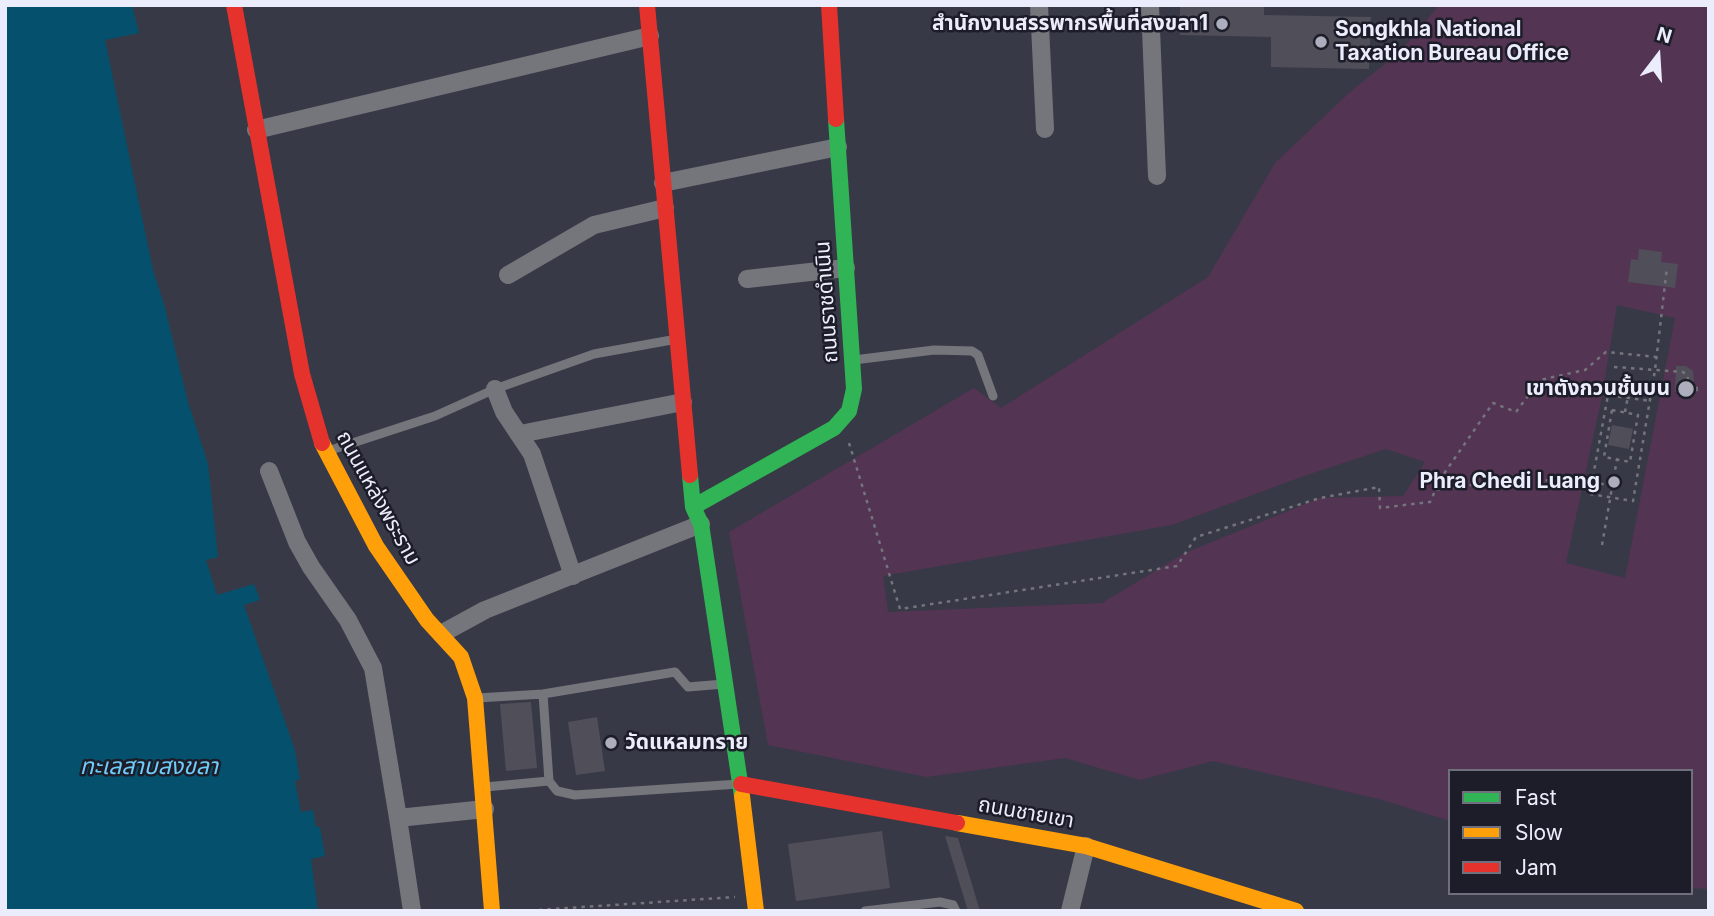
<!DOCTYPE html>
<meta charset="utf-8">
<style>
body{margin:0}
#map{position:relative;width:1714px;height:916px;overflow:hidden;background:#383946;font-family:Inter,sans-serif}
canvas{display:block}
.frame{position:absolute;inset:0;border:7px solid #ebedfd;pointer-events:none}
.legend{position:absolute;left:1448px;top:769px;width:245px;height:126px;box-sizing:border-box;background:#1c1d28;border:2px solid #6f707d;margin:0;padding:9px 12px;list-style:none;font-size:21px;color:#ebedfd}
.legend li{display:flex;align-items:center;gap:14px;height:35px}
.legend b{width:35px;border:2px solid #6f707d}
.north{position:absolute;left:1623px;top:21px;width:70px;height:70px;-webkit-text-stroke:5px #1c1d28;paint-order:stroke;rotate:17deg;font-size:19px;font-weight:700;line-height:28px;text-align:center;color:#ebedfd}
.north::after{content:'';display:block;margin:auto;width:24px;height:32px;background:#ebedfd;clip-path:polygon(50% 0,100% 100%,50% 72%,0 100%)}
</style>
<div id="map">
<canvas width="1714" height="916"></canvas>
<div class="frame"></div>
<ul class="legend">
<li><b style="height:9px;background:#30b455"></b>Fast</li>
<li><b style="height:9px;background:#ff9f0a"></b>Slow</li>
<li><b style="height:9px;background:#e5322d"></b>Jam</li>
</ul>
<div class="north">N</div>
</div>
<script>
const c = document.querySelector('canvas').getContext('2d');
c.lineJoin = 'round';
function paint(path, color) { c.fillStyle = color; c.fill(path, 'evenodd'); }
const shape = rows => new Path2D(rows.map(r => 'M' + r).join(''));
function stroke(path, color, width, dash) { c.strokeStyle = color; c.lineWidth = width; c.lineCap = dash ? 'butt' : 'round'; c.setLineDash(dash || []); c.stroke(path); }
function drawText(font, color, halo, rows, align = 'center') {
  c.font = font + ' Inter,"Noto Sans Thai",sans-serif'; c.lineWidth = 5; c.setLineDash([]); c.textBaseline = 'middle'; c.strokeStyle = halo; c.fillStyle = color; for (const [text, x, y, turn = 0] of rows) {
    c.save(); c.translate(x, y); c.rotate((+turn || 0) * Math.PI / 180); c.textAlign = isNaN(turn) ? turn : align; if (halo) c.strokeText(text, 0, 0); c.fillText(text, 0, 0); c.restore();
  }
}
paint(shape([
 [1439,5,1709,5,1709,889,1691,888,1691,771,1450,771,1450,821,1379,799,1213,761,1140,780,1065,758,927,777,768,745,729,532,974,388,1001,408,1208,277,1275,163,1350,92,1400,52],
 [1617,305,1675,318,1625,578,1566,563,1601,401],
 [1386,449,1425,462,1403,496,1320,498,1185,553,1102,603,888,612,883,576,1172,525,1304,476]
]), '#533453');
paint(shape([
 [5,5,132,5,139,33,105,40,153,270,164,304,188,402,208,464,218,557,206,560,217,595,254,584,260,600,244,605,295,750,300,779,295,781,301,812,313,810,316,827,320,827,325,856,311,859,318,911,5,911]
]), '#05516d');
paint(shape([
 [1180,5,1264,5,1264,15,1371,17,1369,69,1271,67,1271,37,1180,35],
 [1639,249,1662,252,1661,262,1678,264,1675,288,1628,282,1631,259,1638,260],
 [1676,366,1686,366,1693,371,1695,393,1675,392],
 [1612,425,1633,429,1629,449,1608,445],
 [531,702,537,768,506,771,500,704],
 [597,717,605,771,576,775,568,722],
 [882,831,890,888,796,901,788,844],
 [945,836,958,838,980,911,968,911]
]), '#504e59');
stroke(shape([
 [1614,367,1683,372,1688,376,1686,389],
 [1612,410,1638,415,1630,462,1604,457,1612,410],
 [1625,412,1629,391],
 [849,443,900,609,1177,566,1196,537,1320,498,1379,487,1380,508,1430,502,1441,478,1493,403,1516,412,1540,380,1585,370,1606,352,1657,357],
 [1612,486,1592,482,1608,395,1650,401],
 [1436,490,1511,479,1592,482],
 [1590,494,1633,501,1655,370,1667,267],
 [1602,545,1617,459],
 [522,911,735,897]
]), '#74757c', 2.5, [3.5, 5]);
stroke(shape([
 [854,360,934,350,972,351,978,355,993,396],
 [328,451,435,416,495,389,594,354,677,339],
 [724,684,688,687,675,672,543,694,549,781,557,791,575,795,739,784],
 [477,698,543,694],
 [485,787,549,781],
 [865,911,940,902,953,905,956,911]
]), '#74767c', 9);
stroke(shape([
 [1039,5,1045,129],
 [1150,5,1157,176],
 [256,130,650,36],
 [663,183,838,147],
 [508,275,594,225,665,208],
 [747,279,846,268],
 [495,389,504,412,532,454,573,576],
 [520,434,683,402],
 [269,471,297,542,311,567,348,620,373,668,398,818],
 [441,634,485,610,701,524],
 [412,911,398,818,485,809],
 [1070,911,1086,846]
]), '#74767c', 18);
stroke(shape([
 [690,475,693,507,701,524,742,796],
 [693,507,834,428,849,411,854,389,836,119]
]), '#30b455', 16);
stroke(shape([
 [322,443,376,546,427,620,461,657,475,698,492,911],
 [742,796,756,911],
 [957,823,1086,846,1296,911]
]), '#ff9f0a', 16);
stroke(shape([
 [234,5,302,374,322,443],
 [647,5,690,475],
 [829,5,836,119],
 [741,784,957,823]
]), '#e5322d', 16);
stroke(shape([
 [1686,389,1709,389]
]), '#6f7279', 4.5, [12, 12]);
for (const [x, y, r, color] of [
 [1222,24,7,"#acaebd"],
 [1321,42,7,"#acaebd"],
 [1686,389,9,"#acaebd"],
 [1614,482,7,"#acaebd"],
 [611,743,7,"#acaebd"]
]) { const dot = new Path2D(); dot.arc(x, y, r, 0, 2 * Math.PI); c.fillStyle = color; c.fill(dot); stroke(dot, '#1c1d28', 2.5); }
drawText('bold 21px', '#ebedfd', '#1c1d28', [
 ["สำนักงานสรรพากรพื้นที่สงขลา1",1208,24],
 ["Songkhla National",1335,30,"left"],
 ["Taxation Bureau Office",1335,54,"left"],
 ["เขาตังกวนชั้นบน",1670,389],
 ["Phra Chedi Luang",1600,482],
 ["วัดแหลมทราย",625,743,"left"]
], 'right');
drawText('21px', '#ebedfd', '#1c1d28', [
 ["ถนนราชดำเนิน",827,302,-94],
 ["ถนนแหล่งพระราม",378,498,61],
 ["ถนนชายเขา",1026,813,10]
]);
drawText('italic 23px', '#6fcbf8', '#1c1d28', [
 ["ทะเลสาบสงขลา",149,767]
]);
</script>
